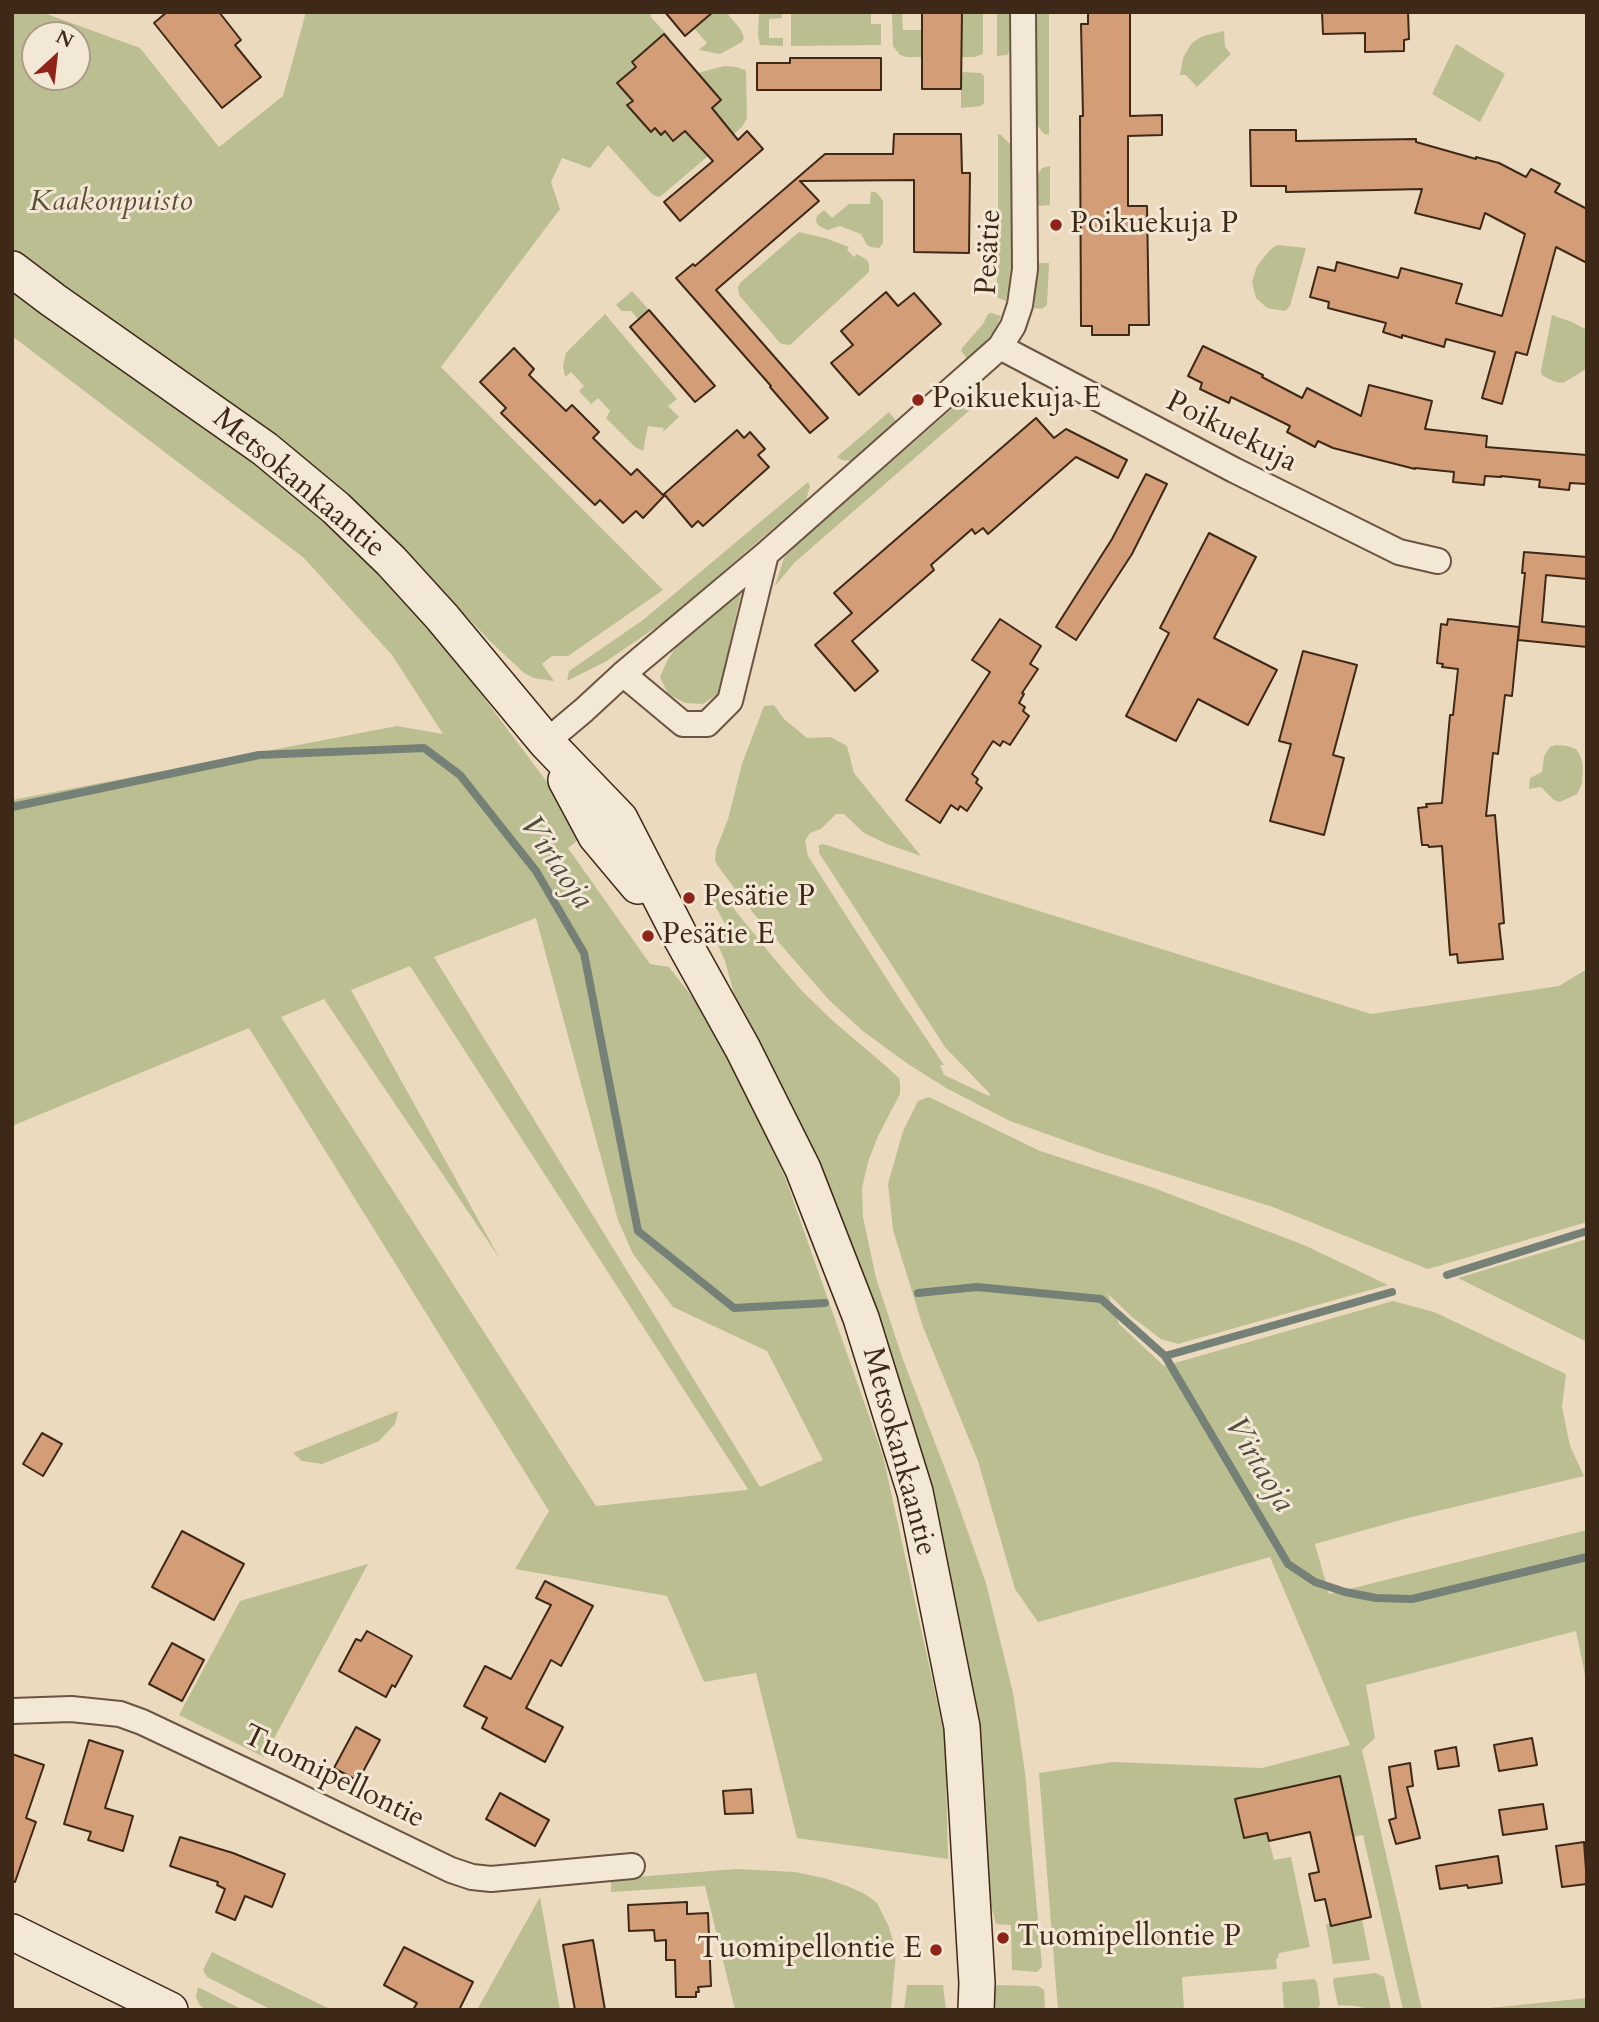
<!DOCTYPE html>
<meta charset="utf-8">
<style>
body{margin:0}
#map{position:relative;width:1599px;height:2022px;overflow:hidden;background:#ecdabf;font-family:Cardo,serif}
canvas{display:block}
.frame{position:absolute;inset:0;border:14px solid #3e2818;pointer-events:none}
.north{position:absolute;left:21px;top:21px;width:70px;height:70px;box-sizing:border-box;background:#f3e7d5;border:2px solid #ab9b89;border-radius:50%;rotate:27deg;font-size:19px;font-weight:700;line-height:28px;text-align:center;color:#3e2818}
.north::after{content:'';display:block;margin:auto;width:24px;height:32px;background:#8f2418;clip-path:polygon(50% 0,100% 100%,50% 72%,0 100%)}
</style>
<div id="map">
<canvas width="1599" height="2022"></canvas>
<div class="frame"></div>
<div class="north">N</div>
</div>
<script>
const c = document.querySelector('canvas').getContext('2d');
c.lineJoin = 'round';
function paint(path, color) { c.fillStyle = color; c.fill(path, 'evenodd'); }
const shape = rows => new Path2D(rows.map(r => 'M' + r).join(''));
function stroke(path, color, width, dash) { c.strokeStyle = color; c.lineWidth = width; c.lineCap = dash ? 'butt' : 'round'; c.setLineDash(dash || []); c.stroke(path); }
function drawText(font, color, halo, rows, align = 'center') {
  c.font = font + ' Cardo,serif'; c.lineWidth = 6; c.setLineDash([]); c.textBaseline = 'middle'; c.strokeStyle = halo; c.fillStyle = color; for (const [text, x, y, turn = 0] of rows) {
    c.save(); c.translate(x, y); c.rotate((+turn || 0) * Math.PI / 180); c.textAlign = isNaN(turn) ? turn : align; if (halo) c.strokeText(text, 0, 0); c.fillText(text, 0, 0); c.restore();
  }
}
paint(shape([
 [12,12,41,12,140,48,219,147,283,96,306,12,654,12,650,16,670,38,661,46,656,41,632,62,636,67,618,83,633,101,628,105,650,131,655,128,665,131,673,141,685,131,716,113,712,108,721,100,698,73,724,66,736,67,745,70,746,72,747,118,742,127,661,196,658,197,652,194,608,145,590,168,562,158,551,182,560,209,441,367,663,590,568,656,552,656,542,664,554,681,534,678,524,673,492,643,401,549,12,253],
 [35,35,77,35,77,77,35,77],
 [713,12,726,12,741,30,744,38,742,42,720,54,699,50,707,43,694,28],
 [759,12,782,12,782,18,769,19,769,38,783,38,783,46,760,45,758,36],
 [791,12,871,12,871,24,881,24,881,45,791,46],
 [892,12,902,12,903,30,922,30,922,35,962,12,983,12,983,54,975,57,907,57,900,55,893,46],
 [997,12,1009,12,1009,52,1007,55,997,56],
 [1036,12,1049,12,1049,135,1044,134,1037,125],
 [1224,31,1225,47,1231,54,1197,87,1186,75,1180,75,1183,58,1191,44,1199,38,1207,35],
 [1456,44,1505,74,1480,122,1432,94],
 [961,72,981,73,984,76,984,103,981,106,961,108],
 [998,134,1001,135,1011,145,1011,270,1006,301,998,298,995,294,998,272],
 [1050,166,1050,205,1038,206,1037,176,1042,168],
 [871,191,877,193,883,201,883,243,879,248,871,247,867,245,861,234,840,226,828,230,819,226,816,222,817,216,824,210,832,218,849,204,870,204],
 [799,232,825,238,849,247,847,250,854,257,857,254,867,260,869,264,869,272,790,345,783,344,780,343,739,295,738,287,741,282],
 [1277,245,1306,248,1290,306,1285,311,1267,308,1256,298,1252,282,1257,266,1270,250],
 [1038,263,1049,263,1047,305,1042,309,1034,308],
 [632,291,649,310,638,319,631,311,622,311,616,305],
 [12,292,49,315,257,460,326,519,381,573,433,630,586,834,568,848,650,964,669,967,703,1011,729,1056,785,1177,883,1456,945,1738,948,1859,797,1838,756,1673,704,1682,667,1596,515,1569,549,1511,249,1028,12,1126,12,800,397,726,443,734,392,655,304,558,12,336],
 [536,918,618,1220,633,1254,673,1307,767,1351,823,1460,760,1487,434,957],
 [410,966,748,1489,747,1490,596,1506,281,1017,324,999,500,1259,351,990],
 [991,313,1001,316,995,330,982,347,968,360,961,351,962,348,983,324,988,314],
 [605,314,677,399,668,406,679,417,663,432,664,428,648,426,643,451,635,447,606,418,610,411,598,398,591,404,579,391,584,386,571,372,565,377,563,366,566,353],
 [1552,315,1572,322,1587,330,1587,367,1583,371,1563,383,1556,382,1547,378,1542,375,1541,371],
 [974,390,979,396,978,403,794,563,775,586,784,558,793,547],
 [889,412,897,422,853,461,842,460,837,457],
 [808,482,810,486,806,500,667,620,605,662,567,681,569,671,643,620],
 [741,593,719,693,703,704,685,703,668,694,660,677,667,661,676,647],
 [774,705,784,719,807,738,831,737,847,746,854,773,921,856,887,844,864,833,844,814,836,814,821,829,810,833,805,841,808,856,899,998,944,1065,940,1065,944,1075,989,1096,990,1094,945,1047,819,853,819,845,823,844,1371,1014,1559,986,1587,969,1587,1222,1428,1269,1273,1207,1100,1153,1010,1121,946,1088,908,1064,864,1032,829,1000,754,914,717,865,715,859,716,850,728,819,742,764,764,706],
 [1556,745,1567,746,1576,749,1581,757,1583,767,1582,784,1577,794,1560,802,1554,800,1541,787,1529,789,1530,778,1542,772,1544,756,1550,747],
 [716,891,721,893,772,956,802,991,833,1021,887,1067,899,1078,900,1084,900,1094,878,1136,868,1162,862,1188,863,1217,876,1278,902,1357,952,1487,986,1583,1013,1693,1025,1772,1042,1967,1037,1972,1012,1970,1011,1925,996,1924,980,1865,954,1632,738,1008,725,961,714,936,728,929,710,897],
 [929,1097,1040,1151,1151,1187,1304,1245,1388,1285,1178,1344,1161,1339,1132,1317,1108,1294,1119,1324,1164,1366,1393,1301,1434,1312,1566,1374,1562,1407,1570,1446,1584,1476,1404,1519,1315,1544,1329,1594,1587,1530,1587,1685,1576,1631,1366,1685,1375,1738,1362,1750,1422,2010,1403,2010,1363,1835,1353,1837,1339,1776,1235,1800,1244,1838,1267,1833,1274,1860,1291,1857,1310,1947,1279,1953,1278,1958,1276,1959,1277,1969,1182,1977,1184,2010,1058,2010,1039,1773,1113,1762,1262,1768,1350,1745,1270,1557,1038,1622,1015,1589,978,1461,923,1327,893,1230,888,1184,903,1131,918,1101],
 [1587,1239,1587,1342,1458,1278],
 [398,1411,395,1424,379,1441,322,1464,302,1461,293,1453],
 [368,1564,264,1757,179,1715,240,1601],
 [736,1869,795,1872,824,1878,847,1886,865,1894,877,1903,889,1927,896,1953,891,2010,735,2010,705,1886,611,1892,611,1879],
 [540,1897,560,2010,477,2010],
 [1362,1919,1370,1960,1333,1964,1326,1924],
 [212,1952,332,2010,272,2010,207,1977,203,1970],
 [1376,1973,1384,1977,1391,2010,1372,2010,1356,2006,1338,2005,1333,1982,1334,1978],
 [1314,1979,1317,1982,1320,2005,1317,2010,1284,2010,1282,1982],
 [907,1985,943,1985,946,2010,904,2010],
 [996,1985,1038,1986,1044,1990,1045,2010,992,2010],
 [198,1987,243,2010,205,2010,199,2004,196,1997],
 [1587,1998,1587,2010,1470,2010]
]), '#babe90');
stroke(shape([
 [12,807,259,755,424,748,460,775,536,871,584,953,638,1231,734,1308,825,1303],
 [1447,1275,1587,1231],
 [918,1293,977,1287,1101,1299,1165,1356,1288,1564,1315,1582,1345,1592,1376,1598,1412,1599,1587,1557],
 [1165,1356,1392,1292]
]), '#758077', 8);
const building = shape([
 [167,12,219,12,241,40,235,45,261,77,222,108,154,23,167,12],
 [665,12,713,12,685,36,665,12],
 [922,12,962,12,961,89,922,89,922,12],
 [1088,12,1130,12,1130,116,1162,115,1162,135,1128,136,1128,206,1147,206,1149,325,1129,325,1129,335,1092,335,1092,326,1081,326,1080,116,1083,116,1081,24,1088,24,1088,12],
 [1322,12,1408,12,1409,39,1404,40,1404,51,1365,52,1365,33,1323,34,1322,12],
 [664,34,721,100,712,108,738,140,747,131,763,149,680,221,664,202,713,161,685,131,673,141,665,131,661,135,655,128,651,132,627,105,633,101,617,83,636,67,632,62,664,34],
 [790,58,881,58,881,90,757,90,757,63,790,63,790,58],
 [1250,130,1296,130,1296,141,1416,139,1416,142,1476,159,1476,157,1499,163,1526,177,1531,169,1560,184,1555,192,1587,209,1587,263,1556,247,1527,355,1516,352,1502,404,1482,398,1495,352,1446,339,1444,347,1402,335,1402,338,1383,332,1386,323,1328,308,1329,302,1310,297,1318,267,1335,271,1337,262,1398,278,1401,268,1462,284,1456,303,1502,316,1525,234,1485,213,1480,229,1415,213,1422,189,1286,192,1286,186,1251,186,1250,130],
 [894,134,961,134,962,173,970,173,969,253,914,252,914,180,800,181,819,201,716,290,828,418,810,433,770,387,771,386,676,278,693,264,695,266,825,154,893,154,894,134],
 [886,292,898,306,914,293,941,324,859,395,831,363,853,345,841,331,886,292],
 [649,310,715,386,695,402,630,327,649,310],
 [1203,346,1263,375,1262,377,1302,398,1307,388,1361,416,1369,385,1432,401,1425,429,1487,436,1486,447,1587,455,1587,484,1570,483,1569,490,1539,487,1540,480,1501,476,1501,477,1485,476,1484,485,1453,482,1454,472,1415,468,1415,469,1333,448,1318,441,1315,447,1287,432,1290,426,1264,413,1231,397,1229,403,1200,389,1202,383,1188,376,1203,346],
 [514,348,534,369,529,375,566,411,572,405,599,432,593,438,631,475,637,469,664,496,643,518,636,511,623,523,600,500,595,505,501,413,506,408,480,382,514,348],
 [1036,418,1054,438,1066,429,1127,460,1118,478,1076,457,988,534,983,528,975,534,972,529,931,565,934,570,852,641,878,671,855,691,815,645,852,613,834,593,1036,418],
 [737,430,744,438,750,432,765,449,758,455,769,467,703,526,698,521,692,527,664,494,737,430],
 [1146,474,1167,484,1132,554,1076,640,1056,627,1112,539,1146,474],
 [1209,533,1256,557,1214,638,1277,670,1248,725,1198,699,1176,741,1126,716,1169,633,1160,628,1209,533],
 [1524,552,1587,557,1587,579,1546,575,1542,622,1587,627,1587,647,1518,640,1525,573,1522,573,1524,552],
 [1000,619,1041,646,1030,664,1038,669,1022,693,1024,694,1019,703,1025,707,1023,711,1029,716,1010,745,1003,741,1000,746,993,741,972,774,978,779,976,783,982,788,967,811,960,806,958,810,951,805,940,823,906,800,990,672,972,660,1000,619],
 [1448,619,1519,627,1512,696,1505,695,1498,754,1493,753,1486,816,1495,815,1504,923,1499,924,1503,959,1458,963,1457,954,1450,955,1442,846,1429,847,1428,845,1422,845,1418,808,1427,807,1426,804,1442,803,1450,715,1453,715,1458,669,1442,667,1443,664,1437,663,1441,624,1447,625,1448,619],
 [1303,651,1357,665,1333,755,1344,758,1324,835,1270,821,1291,744,1279,741,1303,651],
 [42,1433,62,1444,43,1476,23,1464,42,1433],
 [182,1531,244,1564,214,1620,152,1587,182,1531],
 [545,1581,593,1606,561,1666,551,1660,526,1708,563,1727,545,1762,482,1728,487,1718,464,1706,485,1666,511,1679,551,1605,536,1598,545,1581],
 [367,1631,412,1656,395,1687,392,1685,386,1697,339,1671,356,1639,361,1641,367,1631],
 [172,1643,204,1660,182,1701,149,1684,172,1643],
 [356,1727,380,1740,358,1781,334,1768,356,1727],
 [1532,1738,1537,1765,1499,1771,1494,1745,1532,1738],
 [89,1740,123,1751,105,1808,133,1816,123,1851,88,1840,91,1832,64,1824,89,1740],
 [1456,1747,1459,1766,1438,1769,1435,1751,1456,1747],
 [12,1754,44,1765,26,1818,36,1822,15,1882,12,1881,12,1754],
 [1410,1763,1413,1786,1407,1787,1420,1838,1396,1844,1389,1820,1396,1818,1389,1767,1410,1763],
 [1340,1776,1371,1917,1331,1926,1325,1899,1315,1901,1309,1874,1319,1872,1310,1832,1269,1841,1267,1833,1244,1838,1235,1799,1340,1776],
 [751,1789,753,1813,725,1814,723,1791,751,1789],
 [500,1793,549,1820,535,1846,486,1819,500,1793],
 [1543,1804,1547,1829,1503,1835,1499,1810,1543,1804],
 [180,1837,233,1853,285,1874,272,1907,245,1896,235,1920,216,1912,225,1889,217,1885,218,1882,170,1866,180,1837],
 [1584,1842,1587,1884,1562,1887,1556,1846,1584,1842],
 [1498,1856,1502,1883,1468,1888,1467,1885,1440,1889,1436,1866,1498,1856],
 [687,1902,687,1914,708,1913,711,1986,698,1987,699,1992,696,1992,696,1997,676,1997,675,1960,666,1960,666,1940,655,1941,654,1930,629,1931,628,1905,687,1902],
 [593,1940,605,2010,575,2010,563,1945,593,1940],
 [404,1947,473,1982,459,2010,413,2010,417,2003,384,1985,404,1947]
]);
paint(building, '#d39d77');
stroke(building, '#3e2818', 2);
const street = shape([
 [1000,347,1234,470,1399,552,1438,561],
 [623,674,683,724,707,724,730,701,766,554],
 [546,742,584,710,623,674,766,554,1000,347,1013,326,1020,305,1025,269,1023,12],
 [12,1711,71,1709,120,1714,142,1722,288,1791,451,1870,472,1877,491,1879,632,1866]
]);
const secondary = shape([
 [12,269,53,300,265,449,336,508,391,561,442,617,546,742,620,819,679,934,743,1049,803,1169,861,1318,915,1492,962,1727,977,1983,976,2010],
 [566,780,596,836,638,886],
 [12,1932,170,2010]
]);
stroke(street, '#6a5442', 28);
stroke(secondary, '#3e2818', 38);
stroke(street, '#f3e7d5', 24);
stroke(secondary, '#f3e7d5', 35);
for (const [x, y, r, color] of [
 [1056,225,7,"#8f2418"],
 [918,400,7,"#8f2418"],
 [689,898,7,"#8f2418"],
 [648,936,7,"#8f2418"],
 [1003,1938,7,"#8f2418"],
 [936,1950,7,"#8f2418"]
]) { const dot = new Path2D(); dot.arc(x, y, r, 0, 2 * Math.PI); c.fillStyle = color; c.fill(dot); stroke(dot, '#f3e7d5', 2.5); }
drawText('italic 30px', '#5d4e36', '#f3e7d5', [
 ["Kaakonpuisto",111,203]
]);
drawText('30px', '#3e2818', '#f3e7d5', [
 ["Poikuekuja P",1070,225],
 ["Poikuekuja E",932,400],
 ["Pesätie P",703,898],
 ["Pesätie E",662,936],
 ["Tuomipellontie P",1017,1938],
 ["Tuomipellontie E",922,1950,"right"]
], 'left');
drawText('30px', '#3e2818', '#f3e7d5', [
 ["Pesätie",990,252,-87],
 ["Poikuekuja",1231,433,27],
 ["Metsokankaantie",298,484,40],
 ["Metsokankaantie",898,1452,75],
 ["Tuomipellontie",333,1778,26]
]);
drawText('italic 32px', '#554c40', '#f3e7d5', [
 ["Virtaoja",555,863,56],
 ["Virtaoja",1258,1465,59]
]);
</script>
